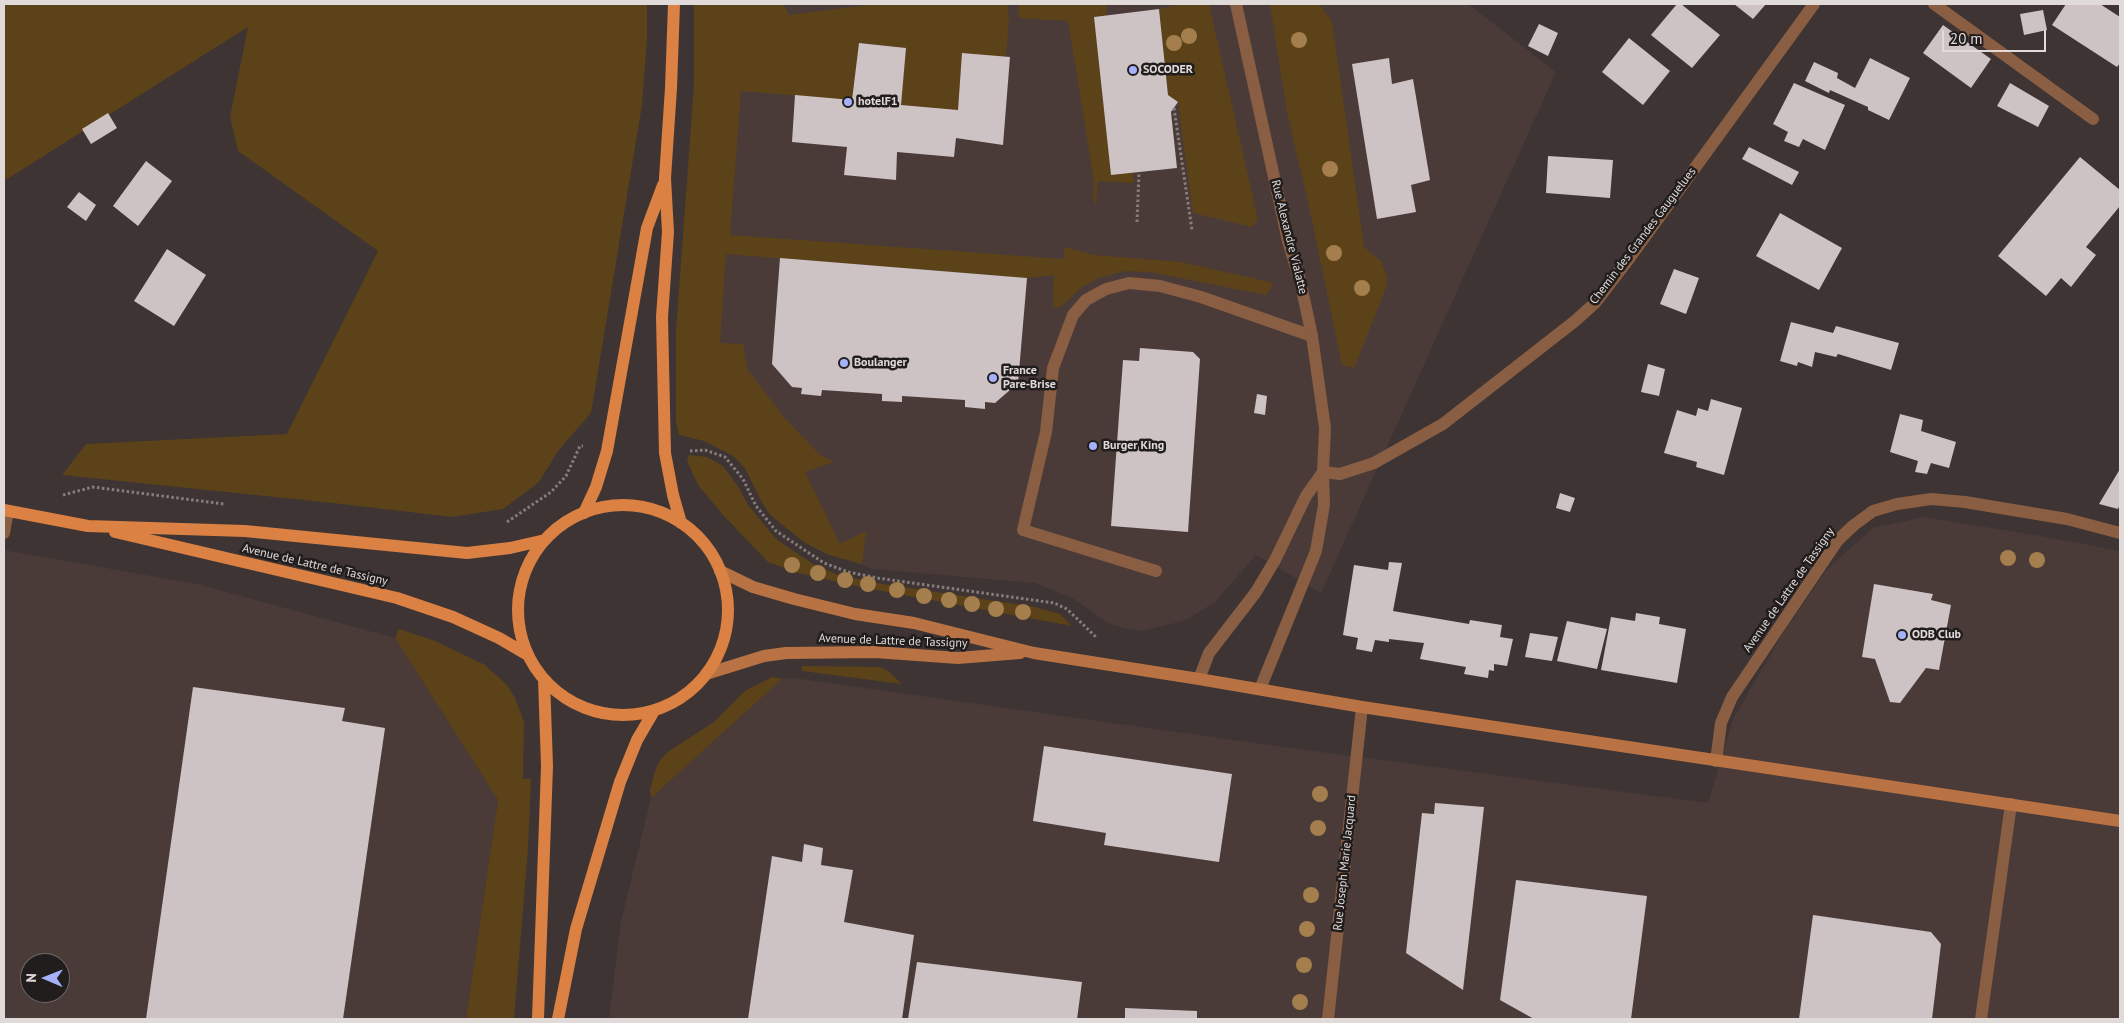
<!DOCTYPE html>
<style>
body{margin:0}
#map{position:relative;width:2124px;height:1023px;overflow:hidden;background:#3d3433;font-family:"PT Sans",sans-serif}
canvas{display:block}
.frame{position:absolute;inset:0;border:5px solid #e0dad9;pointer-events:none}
.north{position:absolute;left:20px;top:953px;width:50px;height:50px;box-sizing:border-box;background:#211d1c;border:1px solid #6d6968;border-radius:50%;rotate:271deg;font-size:14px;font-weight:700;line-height:20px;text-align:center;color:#e0dad9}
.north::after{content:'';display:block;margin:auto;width:18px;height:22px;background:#a6b1fc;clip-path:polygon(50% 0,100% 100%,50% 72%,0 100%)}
.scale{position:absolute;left:1942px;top:30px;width:104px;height:22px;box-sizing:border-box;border:2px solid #e0dad9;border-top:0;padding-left:6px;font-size:15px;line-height:18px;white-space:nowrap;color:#e0dad9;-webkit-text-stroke:4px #211d1c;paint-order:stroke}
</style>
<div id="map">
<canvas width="2124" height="1023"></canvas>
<div class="frame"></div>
<div class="north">N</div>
<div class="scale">20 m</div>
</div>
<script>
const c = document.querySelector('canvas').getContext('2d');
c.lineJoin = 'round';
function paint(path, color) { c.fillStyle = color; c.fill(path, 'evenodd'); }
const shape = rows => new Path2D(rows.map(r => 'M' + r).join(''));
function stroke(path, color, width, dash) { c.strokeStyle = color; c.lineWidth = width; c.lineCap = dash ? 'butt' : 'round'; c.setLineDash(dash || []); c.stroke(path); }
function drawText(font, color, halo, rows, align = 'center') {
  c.font = font + ' "PT Sans",sans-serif'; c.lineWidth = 5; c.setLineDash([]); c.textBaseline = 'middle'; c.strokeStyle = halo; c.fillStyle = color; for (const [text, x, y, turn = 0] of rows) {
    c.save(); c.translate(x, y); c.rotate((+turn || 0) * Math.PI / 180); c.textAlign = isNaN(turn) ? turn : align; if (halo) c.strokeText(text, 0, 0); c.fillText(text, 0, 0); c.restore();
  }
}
paint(shape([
 [724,4,1468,4,1556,72,1321,593,1256,555,1215,602,1184,621,1140,631,1111,625,1074,599,1035,583,872,569,830,552,739,453,708,434],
 [1924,517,2041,536,2120,551,2120,1019,609,1019,621,921,651,798,782,679,794,678,1283,747,1708,803,1733,719,1782,635,1827,569,1873,528],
 [4,550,197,584,395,638,498,800,466,1019,4,1019],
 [30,963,60,963,60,993,30,993]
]), '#4b3b38');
paint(shape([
 [4,4,647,4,647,39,642,105,591,413,558,451,539,482,503,509,452,517,333,503,62,475,86,444,287,434,378,251,238,151,230,117,248,27,4,181],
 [694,4,783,4,789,15,876,4,1007,4,1009,18,1006,57,962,53,958,110,901,105,905,48,859,43,852,100,741,91,730,235,1064,259,1064,247,1094,255,1181,262,1274,283,1266,295,1150,272,1125,271,1098,278,1082,287,1061,307,1053,307,1054,275,1027,278,726,254,720,343,743,344,747,369,783,416,820,455,834,462,805,472,840,544,866,531,862,564,829,555,805,543,770,515,760,499,745,468,733,456,704,441,679,435,676,422,676,330,694,85],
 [1018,4,1106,4,1107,15,1094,17,1111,175,1133,172,1134,183,1098,181,1096,204,1093,199,1094,181,1068,21,1019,18],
 [1180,4,1209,4,1258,220,1252,227,1193,213,1178,102,1168,95,1159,9],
 [1270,4,1319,4,1332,21,1364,247,1381,261,1387,277,1387,285,1354,368,1342,365,1308,202,1287,113],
 [689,455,707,457,723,466,739,488,748,505,776,539,813,564,838,575,877,583,1035,607,1060,614,1072,626,866,588,798,573,768,562,723,515,698,485,687,461],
 [399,629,435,641,485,665,507,685,515,698,524,722,523,779,531,779,528,848,514,1019,466,1019,498,800,395,638],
 [802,666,879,667,887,670,902,684,802,671],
 [772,677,782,679,651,798,650,790,655,771,659,762,666,753,714,722,745,691]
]), '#5c4218');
paint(shape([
 [1677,4,1681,4,1720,35,1692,68,1651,35],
 [1734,4,1766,4,1753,19],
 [2066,4,2100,4,2120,17,2120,63,2117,67,2052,25],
 [1159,9,1168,95,1178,102,1171,112,1177,168,1111,175,1094,17],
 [2043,10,2047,30,2024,35,2020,14],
 [1539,24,1558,33,1548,56,1528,46],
 [1943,25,1991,59,1971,88,1923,53],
 [1629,38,1670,71,1643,105,1602,72],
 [859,43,906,48,901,105,958,110,962,53,1010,57,1003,145,956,138,954,157,897,152,896,180,844,175,847,147,792,142,795,95,852,100],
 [1389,58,1392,84,1413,79,1430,180,1411,185,1416,212,1377,219,1352,64],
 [1870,58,1910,78,1889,120,1868,110,1868,107,1830,90,1829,93,1805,81,1814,62,1838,73,1837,78,1855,88],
 [1794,83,1845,105,1825,150,1803,139,1799,147,1784,141,1788,132,1773,124],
 [2010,83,2049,106,2038,127,1997,106],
 [108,113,117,128,91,144,82,129],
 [1749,147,1799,172,1792,185,1742,159],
 [1548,156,1613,160,1610,198,1546,193],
 [2080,157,2120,190,2120,206,2086,247,2096,255,2071,287,2061,278,2046,296,1998,256],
 [146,161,172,181,138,226,113,206],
 [79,192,96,205,86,221,67,207],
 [1780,213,1842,248,1819,290,1756,256],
 [167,249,206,275,174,326,134,301],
 [780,258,1027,278,1018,383,995,403,985,402,985,409,965,407,965,400,902,396,902,402,882,401,882,394,822,390,821,396,801,394,802,388,792,387,772,364],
 [1674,269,1699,278,1686,314,1660,304],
 [1791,322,1833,333,1836,326,1899,343,1891,370,1838,354,1836,357,1815,352,1812,367,1798,362,1797,366,1780,361],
 [1140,348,1193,352,1200,359,1188,532,1111,526,1123,360,1139,361],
 [1648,364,1665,369,1659,396,1641,392],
 [1257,394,1267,396,1265,415,1254,413],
 [1711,399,1742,408,1724,475,1696,467,1697,462,1664,453,1677,410,1696,416,1698,408,1708,411],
 [1900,414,1923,420,1921,431,1956,442,1949,468,1931,463,1927,474,1915,472,1918,461,1890,452],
 [2120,469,2120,504,2118,509,2099,504],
 [1560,493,1575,498,1570,512,1556,508],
 [1389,562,1402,563,1393,611,1469,624,1470,620,1502,625,1500,637,1513,639,1507,666,1494,664,1494,671,1489,670,1488,678,1464,674,1466,667,1420,659,1424,643,1389,639,1389,642,1375,640,1372,652,1356,649,1358,638,1343,635,1354,565,1388,570],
 [1874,584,1933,594,1931,600,1951,605,1939,670,1926,668,1900,703,1890,702,1875,659,1862,657],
 [1636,613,1660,617,1659,624,1686,629,1677,683,1601,670,1611,617,1635,621],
 [1567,621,1607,629,1597,669,1557,661],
 [1530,633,1558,637,1552,661,1525,657],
 [193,687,345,708,342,721,385,728,343,1019,146,1019],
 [1044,746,1232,774,1219,862,1104,845,1106,833,1033,821],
 [1435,803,1484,807,1463,990,1406,953,1422,813,1434,814],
 [804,844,823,848,821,865,853,870,844,922,914,935,902,1019,748,1019,772,856,802,862],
 [1516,880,1647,896,1631,1019,1534,1019,1500,1000],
 [1813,915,1931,932,1941,944,1932,1019,1799,1019],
 [917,962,1082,982,1077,1019,908,1019],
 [1125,1008,1197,1011,1197,1019,1125,1019]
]), '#cdc2c4');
stroke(shape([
 [1174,108,1192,230],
 [1137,222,1139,172],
 [690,451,705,450,725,457,743,479,756,506,776,531,824,563,848,572,877,578,1054,603,1067,609,1097,638],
 [63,495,93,487,224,504],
 [507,522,551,492,566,476,580,446,583,446]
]), '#867e7d', 3, [2.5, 2.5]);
stroke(shape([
 [1934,4,2093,119],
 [1156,571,1023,530,1046,432,1053,368,1073,315,1086,300,1106,289,1129,283,1160,286,1201,297,1312,336],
 [1981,1019,2011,804]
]), '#8a5e42', 12);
stroke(shape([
 [1236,4,1288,241,1300,280,1312,336,1325,428,1323,472,1324,505,1316,551,1260,689],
 [1323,472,1340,474,1374,463,1443,424,1575,321,1595,303,1631,256,1814,4],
 [4,533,8,511],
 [1199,679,1209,653,1256,592,1275,560,1306,496,1323,472],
 [1716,761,1721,723,1732,697,1838,540,1854,525,1873,511,1897,504,1931,499,1965,502,2067,519,2120,533],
 [1328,1019,1362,707]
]), '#8a5e42', 12);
stroke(shape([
 [720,571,753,587,794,599,855,614,914,623,1034,653,1199,679,1362,707,2120,821],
 [706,674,764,656,786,653,875,652,958,658,1020,653]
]), '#b87243', 12);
stroke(shape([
 [674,4,671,88,665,178,668,232,662,317,665,453,673,495,681,523],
 '518 610a105 105 0 1 1 210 0a105 105 0 1 1-210 0Z',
 [4,510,88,526,245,531,467,553,510,548,545,540],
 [584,513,596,487,607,451,647,228,663,185],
 [115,532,397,598,453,617,499,638,528,655],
 [538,1019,547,766,544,679],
 [558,1019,576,929,620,782,637,740,654,711]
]), '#da8143', 12);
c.fillStyle = '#a47e4c';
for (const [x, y] of [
 [1189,36],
 [1299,40],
 [1174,43],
 [1330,169],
 [1334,253],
 [1362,288],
 [2008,558],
 [2037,560],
 [792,565],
 [818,573],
 [845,580],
 [868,584],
 [897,590],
 [924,596],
 [949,600],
 [972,604],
 [996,609],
 [1023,612],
 [1320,794],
 [1318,828],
 [1311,895],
 [1307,929],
 [1304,965],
 [1300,1002]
]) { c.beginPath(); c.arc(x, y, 8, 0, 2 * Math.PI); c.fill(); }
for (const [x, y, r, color] of [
 [1133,70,5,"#a6b1fc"],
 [848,102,5,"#a6b1fc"],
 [844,363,5,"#a6b1fc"],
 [993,378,5,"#a6b1fc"],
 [1093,446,5,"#a6b1fc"],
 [1902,635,5,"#a6b1fc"]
]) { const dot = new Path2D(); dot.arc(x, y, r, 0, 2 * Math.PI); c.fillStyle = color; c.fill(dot); stroke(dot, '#211d1c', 2); }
drawText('bold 12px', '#e0dad9', '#211d1c', [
 ["SOCODER",1143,70],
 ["hotelF1",858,102],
 ["Boulanger",854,363],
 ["France",1003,371],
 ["Pare-Brise",1003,385],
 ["Burger King",1103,446],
 ["ODB Club",1912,635]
], 'left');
drawText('12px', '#e0dad9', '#211d1c', [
 ["Chemin des Grandes Gauguelues",1643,236,-53],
 ["Rue Alexandre Vialatte",1289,237,76],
 ["Avenue de Lattre de Tassigny",315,565,13],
 ["Avenue de Lattre de Tassigny",1789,590,-55],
 ["Avenue de Lattre de Tassigny",893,641,2],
 ["Rue Joseph Marie Jacquard",1345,863,-84]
]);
</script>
